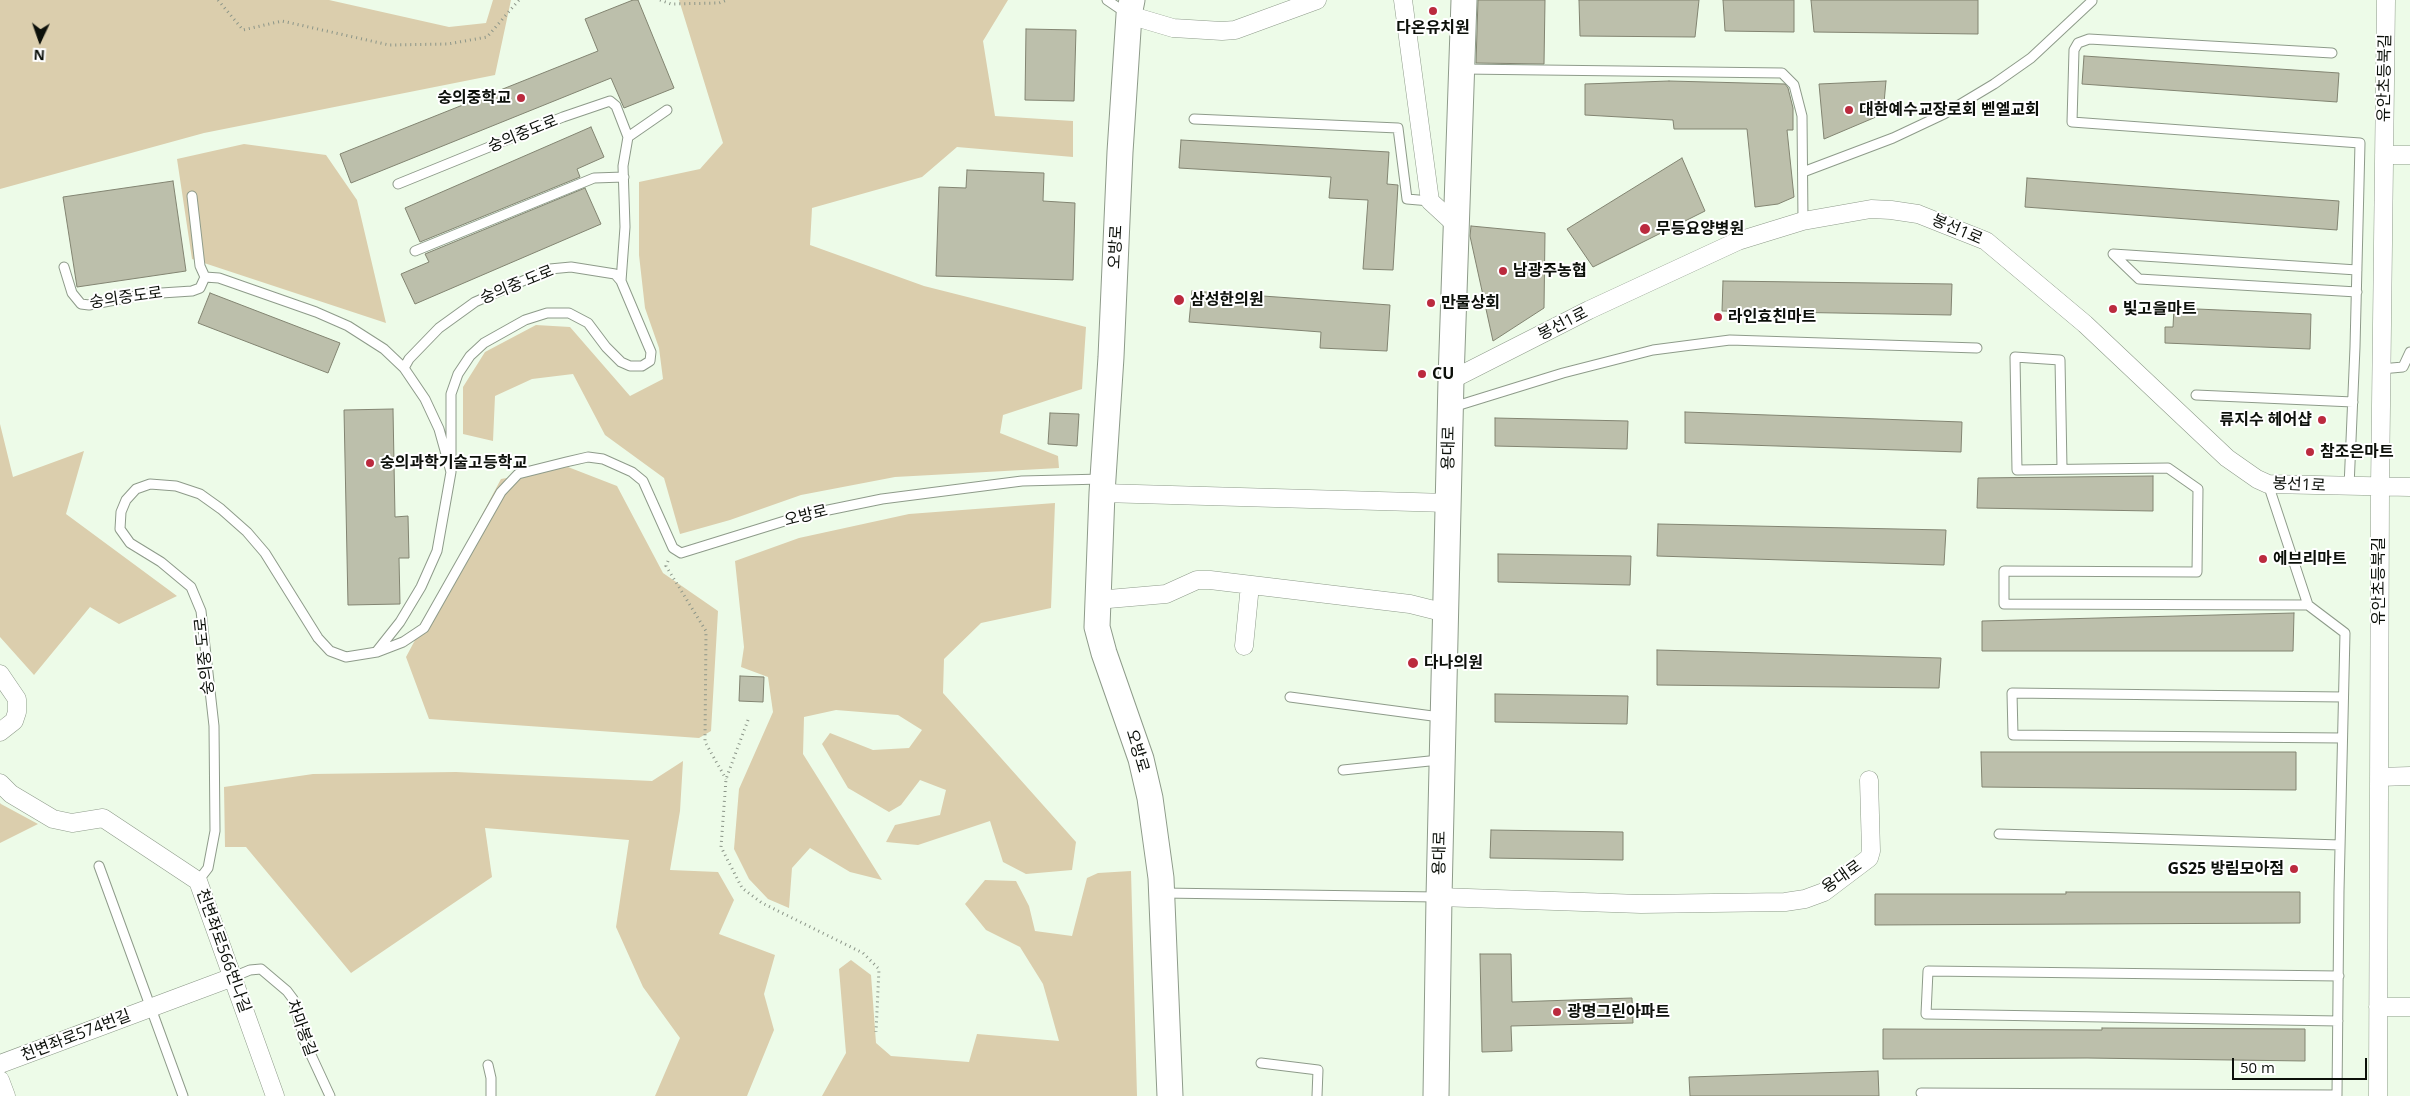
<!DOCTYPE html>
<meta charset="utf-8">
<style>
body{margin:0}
#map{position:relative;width:2410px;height:1096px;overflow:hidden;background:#edfbe8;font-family:"Open Sans",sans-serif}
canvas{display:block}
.north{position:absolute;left:15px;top:15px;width:50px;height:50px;-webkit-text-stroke:4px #fff;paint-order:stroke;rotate:183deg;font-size:14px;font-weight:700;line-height:20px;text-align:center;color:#0c100a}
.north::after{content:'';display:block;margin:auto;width:18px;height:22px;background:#0c100a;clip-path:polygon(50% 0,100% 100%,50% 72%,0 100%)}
.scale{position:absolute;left:2232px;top:1058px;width:135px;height:22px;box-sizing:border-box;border:2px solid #0c100a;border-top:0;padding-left:6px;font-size:15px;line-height:18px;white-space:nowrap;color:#0c100a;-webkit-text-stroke:4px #fff;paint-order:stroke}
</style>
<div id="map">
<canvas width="2410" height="1096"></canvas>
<div class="north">N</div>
<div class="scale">50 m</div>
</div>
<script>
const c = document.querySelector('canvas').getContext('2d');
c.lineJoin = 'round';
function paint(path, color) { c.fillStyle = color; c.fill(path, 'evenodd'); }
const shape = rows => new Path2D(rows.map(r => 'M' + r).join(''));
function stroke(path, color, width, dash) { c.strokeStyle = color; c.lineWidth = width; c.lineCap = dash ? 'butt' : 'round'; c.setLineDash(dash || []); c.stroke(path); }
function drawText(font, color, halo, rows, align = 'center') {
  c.font = font + ' "Open Sans","Noto Sans KR",sans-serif'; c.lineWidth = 4; c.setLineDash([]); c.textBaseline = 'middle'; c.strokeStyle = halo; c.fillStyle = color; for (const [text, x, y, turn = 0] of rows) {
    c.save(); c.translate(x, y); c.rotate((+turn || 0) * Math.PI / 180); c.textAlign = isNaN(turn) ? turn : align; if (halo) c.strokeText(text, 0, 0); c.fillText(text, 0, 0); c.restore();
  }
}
paint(shape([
 [0,0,329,0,449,27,486,23,493,0,511,0,495,75,204,133,0,189],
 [679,0,1008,0,983,41,995,116,1073,121,1073,157,957,147,922,177,812,208,810,245,924,286,1086,327,1082,389,1003,415,1000,433,1058,456,1059,468,895,477,801,495,730,520,680,534,664,478,605,435,573,374,532,379,495,396,493,441,463,434,463,387,485,352,536,325,570,327,630,396,663,379,659,348,645,308,639,255,639,182,700,169,723,143],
 [244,144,326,155,357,200,386,323,192,259,177,159],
 [0,424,13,477,84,451,66,514,177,596,119,624,90,607,34,675,0,637],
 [568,467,617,486,663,573,718,611,711,731,699,738,429,719,406,657,501,479],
 [1055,503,1051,608,981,623,944,659,943,693,1076,842,1072,870,1026,874,1003,862,990,821,918,845,886,842,895,825,940,815,946,790,920,780,901,805,889,812,848,788,822,744,830,733,873,750,909,748,922,730,898,715,836,710,804,717,803,754,882,880,850,872,810,848,792,868,789,908,768,899,749,879,734,849,739,789,773,712,768,677,741,667,744,647,735,561,799,538,909,514],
 [683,761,680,811,670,870,718,872,734,900,719,934,775,955,764,994,774,1030,747,1096,655,1096,680,1038,643,987,616,927,629,840,485,828,492,877,351,973,246,847,225,847,224,787,313,774,456,772,652,781],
 [0,803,1,804,38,824,0,843],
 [1131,871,1137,1096,822,1096,846,1053,839,969,851,960,871,975,876,1043,891,1056,969,1062,977,1034,1059,1041,1043,984,1020,947,986,930,965,904,985,880,1016,881,1029,906,1035,931,1072,936,1087,878,1098,873]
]), '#dbcead');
const building = shape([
 [633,0,638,0,674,88,624,108,611,78,351,183,340,154,598,51,585,19,633,0],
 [1478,0,1545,0,1544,64,1476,63,1478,0],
 [1579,0,1699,0,1695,37,1580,36,1579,0],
 [1723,0,1794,0,1794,32,1725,31,1723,0],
 [1811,0,1978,0,1978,34,1814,32,1811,0],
 [1026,29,1076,30,1074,101,1025,100,1026,29],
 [2084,56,2339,73,2337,102,2082,84,2084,56],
 [1669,81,1785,84,1788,88,1793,108,1793,130,1787,130,1794,197,1778,204,1755,207,1747,129,1674,129,1673,120,1585,115,1585,84,1669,81],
 [1886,81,1883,114,1824,139,1819,84,1886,81],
 [591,127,604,157,577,169,580,177,420,242,405,208,591,127],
 [1181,140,1389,152,1387,184,1398,185,1393,270,1363,269,1368,200,1329,198,1331,177,1179,168,1181,140],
 [1682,158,1705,211,1593,267,1567,229,1682,158],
 [967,170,1044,173,1043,201,1075,203,1073,280,936,276,939,187,966,188,967,170],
 [2027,178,2339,201,2337,230,2025,207,2027,178],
 [173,181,186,271,77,287,63,197,173,181],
 [585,188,601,224,415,304,401,274,429,262,425,254,585,188],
 [1471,226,1545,233,1544,308,1493,341,1470,236,1471,226],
 [1723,281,1952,284,1951,315,1722,311,1723,281],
 [1192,291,1390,305,1387,351,1320,348,1321,332,1189,322,1192,291],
 [210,293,340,343,328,373,198,323,210,293],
 [2174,308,2311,314,2310,349,2165,343,2165,327,2173,327,2174,308],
 [393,409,395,517,408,516,409,558,399,558,400,604,348,605,344,410,393,409],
 [1685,412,1962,422,1961,452,1685,443,1685,412],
 [1050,413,1079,414,1077,446,1048,444,1050,413],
 [1495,418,1628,421,1627,449,1495,446,1495,418],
 [2153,476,2153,511,1977,508,1978,478,2153,476],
 [1658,524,1946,530,1944,565,1657,556,1658,524],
 [1498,554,1631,556,1630,585,1498,582,1498,554],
 [2294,613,2293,651,1982,651,1982,621,2294,613],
 [1657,650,1941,658,1939,688,1657,685,1657,650],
 [740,676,764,677,763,702,739,701,740,676],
 [1495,694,1628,696,1627,724,1495,722,1495,694],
 [1981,752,2296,752,2296,790,1982,787,1981,752],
 [1491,830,1623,832,1623,860,1490,858,1491,830],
 [2066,892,2300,892,2300,923,1875,925,1875,894,2066,894,2066,892],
 [1480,954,1511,954,1512,1002,1632,998,1633,1023,1511,1026,1512,1051,1482,1052,1480,954],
 [2102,1028,2305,1029,2305,1061,2087,1058,1883,1059,1883,1029,2102,1030,2102,1028],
 [1878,1071,1879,1096,1690,1096,1689,1077,1878,1071]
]);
paint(building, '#bcbfab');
stroke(building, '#828471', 1);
const lane = shape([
 [1107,0,1126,13],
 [2332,53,2089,39,2078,43,2074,50,2072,122,2360,143,2355,347,2349,487],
 [1463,69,1782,73,1794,85,1802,116,1803,221],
 [1194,119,1398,128,1407,199,1430,201],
 [628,137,667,110],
 [1803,172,1893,138,1944,114,1994,84,2031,58,2092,1],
 [398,184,563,117,610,101,616,106,628,137,623,166,625,227,621,281],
 [192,196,200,266,205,277],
 [415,251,594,178,624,177],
 [64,267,72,293,81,304,89,305,146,294,192,291,200,288,205,277,219,278,316,312,348,326,384,349,404,368,425,399,439,429,451,472,451,394,458,374,470,356,484,343,525,320,547,313,569,313,588,323,606,347,621,362,630,366,642,366,650,361,651,352,621,281,615,274,571,267,550,269,475,302,439,328,409,359,404,368],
 [2357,292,2139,279,2113,254,2357,270],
 [2381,369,2403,367,2410,352],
 [2196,395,2353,402],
 [1453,407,1563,373,1653,350,1730,340,1977,348],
 [2062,468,2060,360,2015,357,2017,470,2168,468,2198,489,2197,572,2004,571,2004,604,2308,605,2268,484],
 [377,651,400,622,421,587,437,551,451,472],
 [1290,697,1440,717],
 [2342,738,2013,735,2012,693,2343,697],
 [1343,770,1439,760],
 [1999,834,2340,845],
 [99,866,183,1096],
 [198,881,208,868,215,831,214,726,201,611,191,587,161,562,130,543,120,529,121,512,126,500,136,489,150,484,176,486,200,494,221,509,247,532,265,553,318,638,330,651,346,657,377,652,403,642,424,628,501,492,518,474,566,462,588,457,603,459,632,472,643,481,673,548,681,553,804,515,882,499,1022,481,1102,479],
 [1162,893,1437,897],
 [233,977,250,970,261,969,287,991,293,999,305,1042,330,1096],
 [2338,1021,1926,1014,1928,971,2339,976],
 [1261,1063,1318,1070,1317,1096],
 [488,1065,491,1078,491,1096],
 [1921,1093,2337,1095,2339,891,2345,633,2308,605]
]);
const street = shape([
 [1403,0,1430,201,1456,225],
 [1129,15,1173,28,1222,31,1235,30,1317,0],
 [2384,155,2410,155],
 [1451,380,1589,310,1738,241,1803,221,1871,209,1891,210,1918,214,1986,241,2085,324,2227,458,2257,479,2268,484,2410,487],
 [1102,493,1448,503],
 [1097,600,1166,594,1197,580,1210,580,1410,604,1446,613],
 [1244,646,1250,585],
 [0,674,17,699,17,712,14,721,0,732],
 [2379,777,2410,776],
 [0,783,11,794,53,819,72,823,103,818,198,881,275,1096],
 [1439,897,1641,904,1785,902,1805,899,1824,892,1869,858,1871,851,1869,780],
 [2378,1007,2410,1007],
 [0,1064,233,977],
 [0,1080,6,1096],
 [2378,1096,2380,487,2386,0]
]);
const secondary = shape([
 [1132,0,1129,15,1120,152,1111,357,1102,493,1097,627,1104,653,1141,759,1150,798,1161,878,1170,1096],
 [1436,1096,1439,897,1451,380,1464,0]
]);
stroke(lane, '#8e9b8a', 11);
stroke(street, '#8e9b8a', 19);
stroke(secondary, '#8e9b8a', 27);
stroke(shape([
 [218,0,243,30,282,21,389,45,448,44,487,37,519,0],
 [660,0,671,4,719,3,727,0],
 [668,561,666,566,706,631,705,742,726,779],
 [748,720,726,779,721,847,742,888,762,903,863,953,879,969,876,1032]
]), '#8b9588', 3, [1, 4]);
stroke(lane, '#fff', 9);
stroke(street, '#fff', 18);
stroke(secondary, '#fff', 25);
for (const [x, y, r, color] of [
 [1433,11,5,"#bb2a3e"],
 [521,98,5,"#bb2a3e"],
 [1849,110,5,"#bb2a3e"],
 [1645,229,6,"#bb2a3e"],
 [1503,271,5,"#bb2a3e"],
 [1179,300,6,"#bb2a3e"],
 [1431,303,5,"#bb2a3e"],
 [2113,309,5,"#bb2a3e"],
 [1718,317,5,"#bb2a3e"],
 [1422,374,5,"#bb2a3e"],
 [2322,420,5,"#bb2a3e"],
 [2310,452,5,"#bb2a3e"],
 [370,463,5,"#bb2a3e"],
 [2263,559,5,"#bb2a3e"],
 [1413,663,6,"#bb2a3e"],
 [2294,869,5,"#bb2a3e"],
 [1557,1012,5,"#bb2a3e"]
]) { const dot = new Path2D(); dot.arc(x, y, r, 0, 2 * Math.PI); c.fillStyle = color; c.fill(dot); stroke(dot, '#fff', 2); }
drawText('bold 16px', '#0c100a', '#fff', [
 ["다온유치원",1433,28,"center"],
 ["숭의중학교",511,98,"right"],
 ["대한예수교장로회 벧엘교회",1859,110],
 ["무등요양병원",1656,229],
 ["남광주농협",1513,271],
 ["삼성한의원",1190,300],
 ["만물상회",1441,303],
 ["빛고을마트",2123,309],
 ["라인효친마트",1728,317],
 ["CU",1432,374],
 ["류지수 헤어샵",2312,420,"right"],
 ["참조은마트",2320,452],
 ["숭의과학기술고등학교",380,463],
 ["에브리마트",2273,559],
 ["다나의원",1424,663],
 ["GS25 방림모아점",2284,869,"right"],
 ["광명그린아파트",1567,1012]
], 'left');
drawText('16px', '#0c100a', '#fff', [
 ["유안초등북길",2385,78,-89],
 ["숭의중도로",523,134,-22],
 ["봉선1로",1957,230,23],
 ["오방로",1116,247,-87],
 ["숭의중 도로",517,285,-22],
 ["숭의중도로",126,298,-8],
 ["봉선1로",1563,324,-27],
 ["용대로",1449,448,-89],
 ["봉선1로",2299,485,3],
 ["오방로",806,516,-14],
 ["유안초등북길",2379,581,-90],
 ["숭의중 도로",205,656,-96],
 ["오방로",1137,751,73],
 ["용대로",1440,853,-89],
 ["용대로",1842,877,-35],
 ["천변좌로566번나길",223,951,70],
 ["차마봉길",301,1028,70],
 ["천변좌로574번길",76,1036,-21]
]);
</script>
